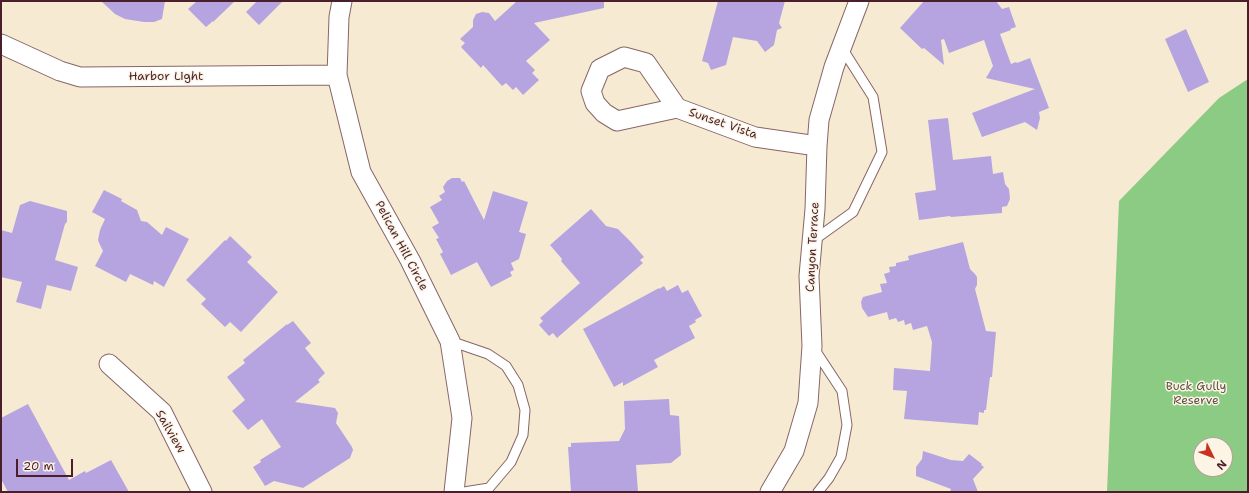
<!DOCTYPE html>
<style>
body{margin:0}
#map{position:relative;width:1249px;height:493px;overflow:hidden;background:#f7ead3;font-family:"Shantell Sans",sans-serif}
canvas{display:block}
.frame{position:absolute;inset:0;border:2px solid #4a1f2b;pointer-events:none}
.north{position:absolute;left:1193px;top:437px;width:40px;height:40px;box-sizing:border-box;background:#fcf5e5;border:1px solid #b59f9b;border-radius:50%;rotate:133deg;font-size:11px;font-weight:700;line-height:16px;text-align:center;color:#4a1f2b}
.north::after{content:'';display:block;margin:auto;width:14px;height:18px;background:#c8321e;clip-path:polygon(50% 0,100% 100%,50% 72%,0 100%)}
.scale{position:absolute;left:16px;top:459px;width:57px;height:18px;box-sizing:border-box;border:2px solid #4a1f2b;border-top:0;padding-left:5px;font-size:12px;line-height:14px;white-space:nowrap;color:#4a1f2b;-webkit-text-stroke:3px #fcf5e5;paint-order:stroke}
</style>
<div id="map">
<canvas width="1249" height="493"></canvas>
<div class="frame"></div>
<div class="north">N</div>
<div class="scale">20 m</div>
</div>
<script>
const c = document.querySelector('canvas').getContext('2d');
c.lineJoin = 'round';
function paint(path, color) { c.fillStyle = color; c.fill(path, 'evenodd'); }
const shape = rows => new Path2D(rows.map(r => 'M' + r).join(''));
function stroke(path, color, width, dash) { c.strokeStyle = color; c.lineWidth = width; c.lineCap = dash ? 'butt' : 'round'; c.setLineDash(dash || []); c.stroke(path); }
function drawText(font, color, halo, rows, align = 'center') {
  c.font = font + ' "Shantell Sans",sans-serif'; c.lineWidth = 3; c.setLineDash([]); c.textBaseline = 'middle'; c.strokeStyle = halo; c.fillStyle = color; for (const [text, x, y, turn = 0] of rows) {
    c.save(); c.translate(x, y); c.rotate((+turn || 0) * Math.PI / 180); c.textAlign = isNaN(turn) ? turn : align; if (halo) c.strokeText(text, 0, 0); c.fillText(text, 0, 0); c.restore();
  }
}
paint(shape([
 [1248,79,1248,492,1107,492,1119,201,1219,98],
 [1201,445,1225,445,1225,469,1201,469]
]), '#8bcb83');
paint(shape([
 [101,1,165,1,162,19,154,22,144,22,125,19,115,14],
 [197,1,235,1,213,22,213,21,206,27,188,9],
 [257,1,283,1,259,25,246,12],
 [517,1,604,1,604,8,534,23,550,40,526,61,535,70,532,73,539,80,523,95,516,87,513,90,506,83,502,86,483,65,481,68,461,47,465,43,460,39,473,27,473,20,476,14,482,12,489,13,495,21],
 [718,1,785,1,779,23,782,28,777,30,774,45,765,52,757,41,733,37,726,65,711,70,708,63,702,61],
 [924,1,996,1,1002,9,1009,7,1016,27,1010,29,1011,30,1000,34,1011,64,1016,62,1017,63,1030,58,1049,108,1039,112,1040,118,1037,130,1025,122,982,137,972,113,1035,89,986,78,993,66,984,40,949,53,944,39,941,40,944,65,924,48,922,49,900,28],
 [1186,29,1209,82,1188,92,1165,39],
 [948,118,953,160,991,156,993,174,1003,172,1005,184,1009,189,1010,199,1007,206,1002,207,1002,213,951,217,950,216,919,220,915,193,936,190,928,120],
 [452,178,460,178,462,182,464,181,484,220,493,191,528,202,519,232,526,234,519,259,511,263,514,270,510,272,512,276,491,287,477,262,451,275,440,254,443,252,436,239,439,238,432,227,439,223,430,207,442,200,439,196,445,192,443,187,447,181],
 [104,190,122,199,121,201,137,210,141,221,147,222,162,235,166,227,189,239,164,287,154,281,153,285,130,274,126,282,95,266,103,251,100,245,98,240,100,230,105,219,92,212],
 [30,201,67,211,67,222,65,224,55,260,78,267,71,291,47,285,41,309,16,302,22,282,1,277,1,230,12,233,20,205],
 [591,209,606,226,618,229,630,241,644,257,640,260,643,263,557,338,553,333,549,336,539,325,543,321,540,318,580,283,561,261,562,259,550,245],
 [230,236,252,257,247,262,278,292,241,332,230,322,225,327,201,304,206,299,186,280,225,240,226,241],
 [963,242,970,269,975,274,977,277,977,285,975,289,986,331,996,332,992,377,990,377,986,410,984,410,984,413,979,412,978,425,904,419,907,391,893,390,894,368,930,371,932,342,927,326,913,330,911,323,905,325,904,320,898,322,896,318,889,320,887,312,868,317,862,308,861,302,863,297,882,292,880,284,887,283,884,274,890,272,889,267,896,266,896,263,909,260,908,256],
 [678,285,682,293,688,290,702,316,695,320,696,322,689,326,695,338,654,360,658,367,623,386,623,382,614,387,583,329,659,288,659,289,664,286,667,291],
 [293,321,311,343,305,348,325,373,318,380,320,382,295,402,335,408,338,413,336,423,352,447,353,450,350,458,303,488,274,481,265,486,253,467,261,462,260,460,281,447,262,419,248,430,232,411,245,400,227,377,245,363,243,360,287,324,287,325],
 [669,399,670,415,679,416,681,455,671,463,636,465,638,492,571,492,568,447,571,447,571,443,619,441,625,429,624,401],
 [28,404,69,480,85,471,86,473,111,460,129,492,8,492,1,479,1,418],
 [923,451,951,460,963,461,969,454,982,464,981,465,984,467,973,479,978,492,950,492,951,489,916,476,916,467,922,459]
]), '#b6a4e0');
const lane = shape([
 [814,240,853,212,882,152,873,97,842,48],
 [450,341,488,354,506,366,518,385,525,410,523,435,511,462,489,488,464,492],
 [815,350,842,391,847,425,841,457,829,478,818,492]
]);
const street = shape([
 [342,1,339,17,337,75,361,172,410,260,450,341,462,418,454,492],
 [1,44,60,71,80,77,337,75],
 [677,108,646,63,624,57,600,69,591,91,595,103,604,113,617,121,677,108,755,137,817,146],
 [109,364,162,412,202,492],
 [770,492,794,451,808,403,812,346,809,276,815,209,817,146,819,120,834,67,859,1]
]);
stroke(lane, '#876666', 11);
stroke(street, '#876666', 21);
stroke(lane, '#fff', 9);
stroke(street, '#fff', 19);
drawText('12px', '#4a1f2b', '#fcf5e5', [
 ["Harbor Light",166,77],
 ["Sunset Vista",723,124,19],
 ["Pelican Hill Circle",401,246,62],
 ["Canyon Terrace",813,247,-87],
 ["Sailview",170,432,60]
]);
drawText('12px', '#5e5345', '#fcf5e5', [
 ["Buck Gully",1196,387],
 ["Reserve",1196,401]
]);
</script>
